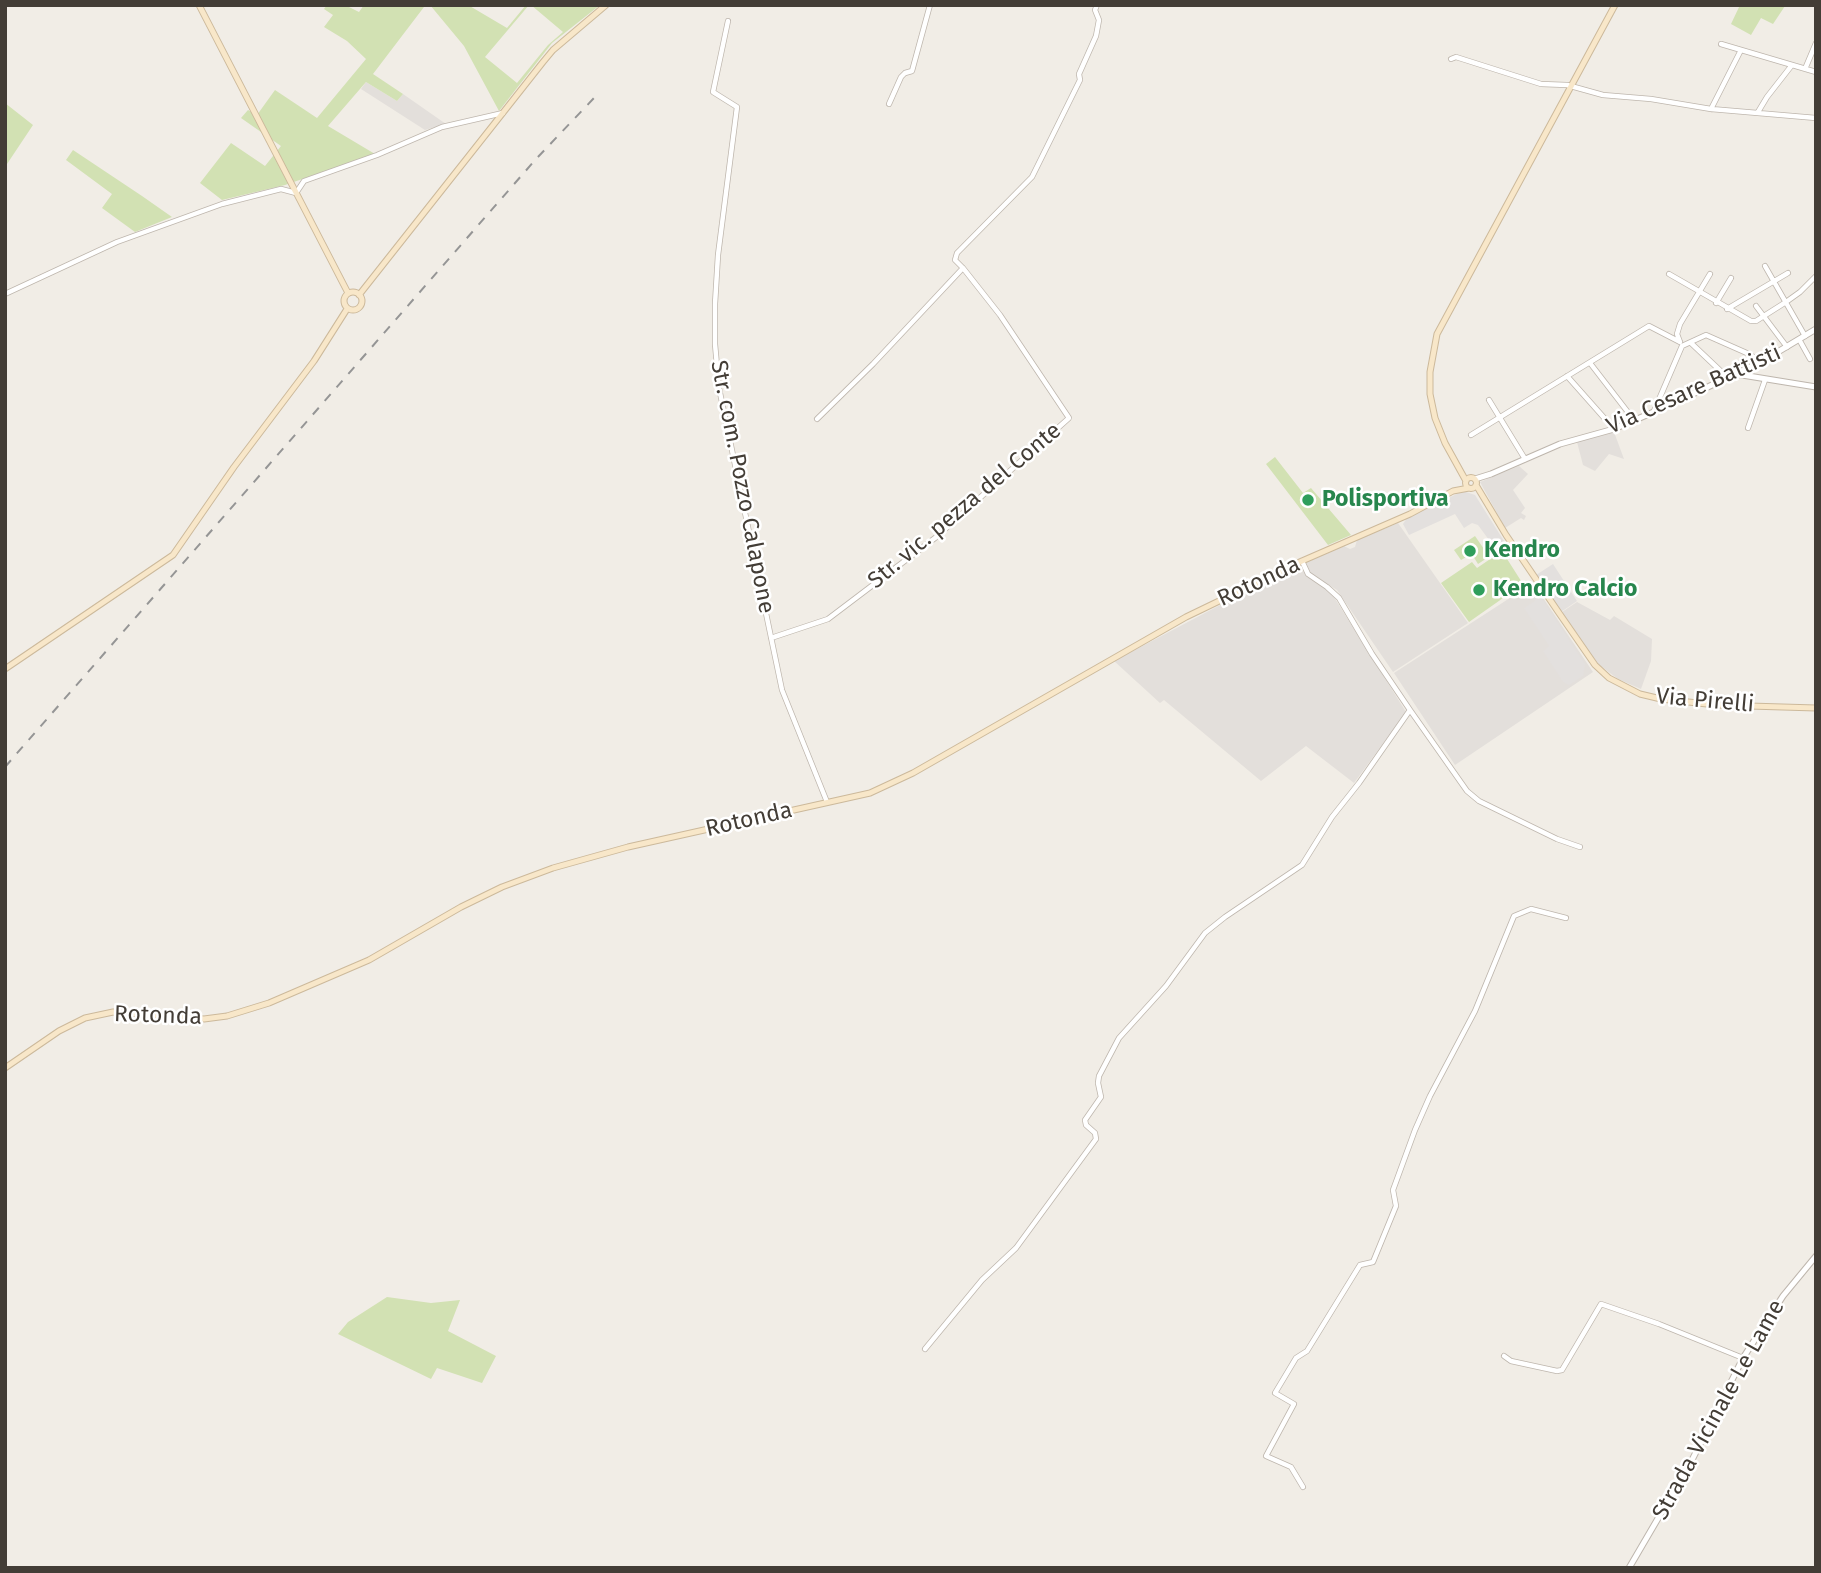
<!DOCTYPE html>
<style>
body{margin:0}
#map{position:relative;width:1821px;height:1573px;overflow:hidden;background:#f1ede6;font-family:"Fira Sans",sans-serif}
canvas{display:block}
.frame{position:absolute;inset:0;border:7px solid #433d36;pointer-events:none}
</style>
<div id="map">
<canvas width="1821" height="1573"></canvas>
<div class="frame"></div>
</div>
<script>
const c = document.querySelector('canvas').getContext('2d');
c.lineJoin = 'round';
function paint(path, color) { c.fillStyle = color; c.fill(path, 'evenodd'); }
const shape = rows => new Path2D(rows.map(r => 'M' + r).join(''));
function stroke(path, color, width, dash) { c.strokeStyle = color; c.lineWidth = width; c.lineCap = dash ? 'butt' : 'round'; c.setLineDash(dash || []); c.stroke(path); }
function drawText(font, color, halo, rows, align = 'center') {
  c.font = font + ' "Fira Sans",sans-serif'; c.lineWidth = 5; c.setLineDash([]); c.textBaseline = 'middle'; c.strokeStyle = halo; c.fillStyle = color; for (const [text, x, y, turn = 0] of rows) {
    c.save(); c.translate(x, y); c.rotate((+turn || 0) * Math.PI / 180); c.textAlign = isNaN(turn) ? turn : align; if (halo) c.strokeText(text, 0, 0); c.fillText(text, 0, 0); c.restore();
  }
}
paint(shape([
 [366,82,397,101,403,94,446,124,425,130,361,89],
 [1614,432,1624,459,1609,454,1595,471,1583,465,1577,442],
 [1519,466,1528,474,1513,490,1525,508,1521,513,1526,516,1524,520,1521,518,1505,528,1480,482],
 [1398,523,1468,623,1393,672,1337,590,1310,573,1305,563,1344,546,1350,549,1355,547,1357,540],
 [1300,569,1329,589,1406,712,1354,783,1306,746,1261,781,1164,700,1160,703,1114,661,1241,594],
 [1533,583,1593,672,1455,765,1394,673],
 [1577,602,1610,620,1614,616,1652,639,1651,661,1641,689,1618,679,1598,664,1562,612]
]), '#e3dfdb');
paint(shape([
 [327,5,345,5,359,12,364,5,424,7,373,74,403,94,397,101,366,82,328,126,375,154,285,185,222,200,200,183,231,143,265,166,281,146,241,118,248,110,257,115,275,90,317,118,366,59,347,41,324,27,333,15,324,9],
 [430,5,468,5,507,28,526,5,529,5,485,57,517,83,548,45,563,32,531,5,600,5,552,43,499,111,464,46],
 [1740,5,1785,5,1785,6,1773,24,1761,18,1751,35,1731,24],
 [5,103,33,125,5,167],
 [73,150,142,196,172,217,135,232,102,208,112,194,66,160],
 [1275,457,1303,493,1311,488,1351,535,1328,545,1266,464],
 [1475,536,1486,552,1496,546,1499,550,1478,564,1473,556,1470,558,1468,556,1461,560,1454,550],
 [1502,551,1523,584,1469,622,1441,583,1472,562,1477,568],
 [387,1297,431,1303,460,1300,448,1331,496,1356,482,1383,437,1368,431,1379,338,1334,348,1322]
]), '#d2e1b3');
paint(shape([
 [1463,491,1475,495,1504,541,1498,545,1492,544,1478,525,1472,523,1464,528,1455,514,1409,535,1403,524,1407,518],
 [1553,564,1577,601,1561,612,1536,575],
 [1533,585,1585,664,1583,676,1569,685,1563,682,1543,651,1549,646,1524,608,1535,601,1528,588]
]), '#e3e0de');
const minor = shape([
 [728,21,713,92,737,107,718,255,715,304,715,344,719,388,782,690,827,802],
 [1721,44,1816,72],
 [1451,59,1456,57,1541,84,1567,85,1603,95,1651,99,1711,109,1816,118],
 [1805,69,1816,43],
 [889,104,901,77,905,73,912,71,930,5],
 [1711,109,1741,50],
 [1758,112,1767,97,1792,65],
 [1765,266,1805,336],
 [1669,274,1751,321,1756,321,1786,302,1800,292,1816,276],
 [5,294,117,242,222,204,281,189,296,193,304,181,377,155,442,127,503,113],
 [1716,303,1731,278],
 [1756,306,1787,347],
 [1727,309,1788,273],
 [1800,341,1810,359],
 [1680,342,1677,334,1680,324,1710,274],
 [1691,343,1728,378],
 [1682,346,1706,335,1749,354,1761,362],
 [1590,363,1634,420],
 [1567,376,1614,429],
 [1489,400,1525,459],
 [1654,411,1682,346],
 [817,419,873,364,963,268,955,260,957,253,1032,177,1080,80,1079,74,1096,36,1099,20,1095,10,1097,5],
 [1748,428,1765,380],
 [1471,435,1649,326,1680,342],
 [771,638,828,619,935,538,1069,418,1000,315,963,268],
 [1410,710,1467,791,1479,801,1557,839,1580,847],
 [925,1349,982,1280,1016,1248,1096,1139,1095,1133,1086,1125,1085,1120,1101,1097,1098,1083,1099,1076,1119,1038,1166,986,1205,933,1225,917,1302,865,1332,817,1359,783,1410,710,1372,654,1339,598,1327,587,1308,574,1302,561],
 [1504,1356,1511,1361,1557,1371,1562,1370,1601,1304,1659,1324,1743,1358],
 [1303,1487,1291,1467,1266,1456,1294,1404,1275,1393,1296,1358,1307,1351,1360,1265,1373,1262,1396,1206,1393,1190,1415,1130,1430,1096,1475,1011,1514,916,1531,909,1566,918]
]);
const tertiary = shape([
 [1736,374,1816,387],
 [1475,479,1491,474,1560,444,1614,429,1663,408,1761,362,1816,329],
 [1629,1568,1691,1462,1743,1358,1783,1296,1816,1256]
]);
const secondary = shape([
 [199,5,348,293],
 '344 301a9 9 0 1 1 18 0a9 9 0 1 1-18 0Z',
 [359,295,543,62,553,50,606,5],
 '1465.5 483a5.5 5.5 0 1 1 11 0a5.5 5.5 0 1 1-11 0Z',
 [1466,481,1445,443,1435,418,1430,394,1430,372,1437,334,1615,5],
 [1476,485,1506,535,1559,613,1595,665,1609,678,1640,694,1661,699,1716,705,1816,708],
 [5,669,173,555,234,467,314,361,347,309],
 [5,1068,59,1031,85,1018,113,1012,204,1019,227,1016,269,1003,369,960,461,907,502,887,553,868,628,847,870,793,913,773,1186,617,1302,561,1410,514,1453,491,1469,488]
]);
stroke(minor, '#beb6ad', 6);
stroke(tertiary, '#beb6ad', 7);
stroke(secondary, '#ccb99b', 7);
stroke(minor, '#fff', 4.5);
stroke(tertiary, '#fff', 5);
stroke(secondary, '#f8e7c9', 5);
stroke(shape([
 [5,767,536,159,594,98]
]), '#959595', 2, [9, 9]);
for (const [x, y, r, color] of [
 [1308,500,7,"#2e9e5b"],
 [1470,551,7,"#2e9e5b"],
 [1479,590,7,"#2e9e5b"]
]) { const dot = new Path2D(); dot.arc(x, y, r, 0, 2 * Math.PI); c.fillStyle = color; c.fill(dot); stroke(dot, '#fff', 2.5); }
drawText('23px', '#433d36', '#fff', [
 ["Via Cesare Battisti",1694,390,-24],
 ["Str. com. Pozzo Calapone",742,487,79],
 ["Str. vic. pezza del Conte",965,506,-40],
 ["Rotonda",1259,582,-25],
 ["Via Pirelli",1705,701,5],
 ["Rotonda",749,820,-13],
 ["Rotonda",158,1016,2],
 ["Strada Vicinale Le Lame",1719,1410,-61]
]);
drawText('bold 23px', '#27864d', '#fff', [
 ["Polisportiva",1322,500],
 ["Kendro",1484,551],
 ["Kendro Calcio",1493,590]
], 'left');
</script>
